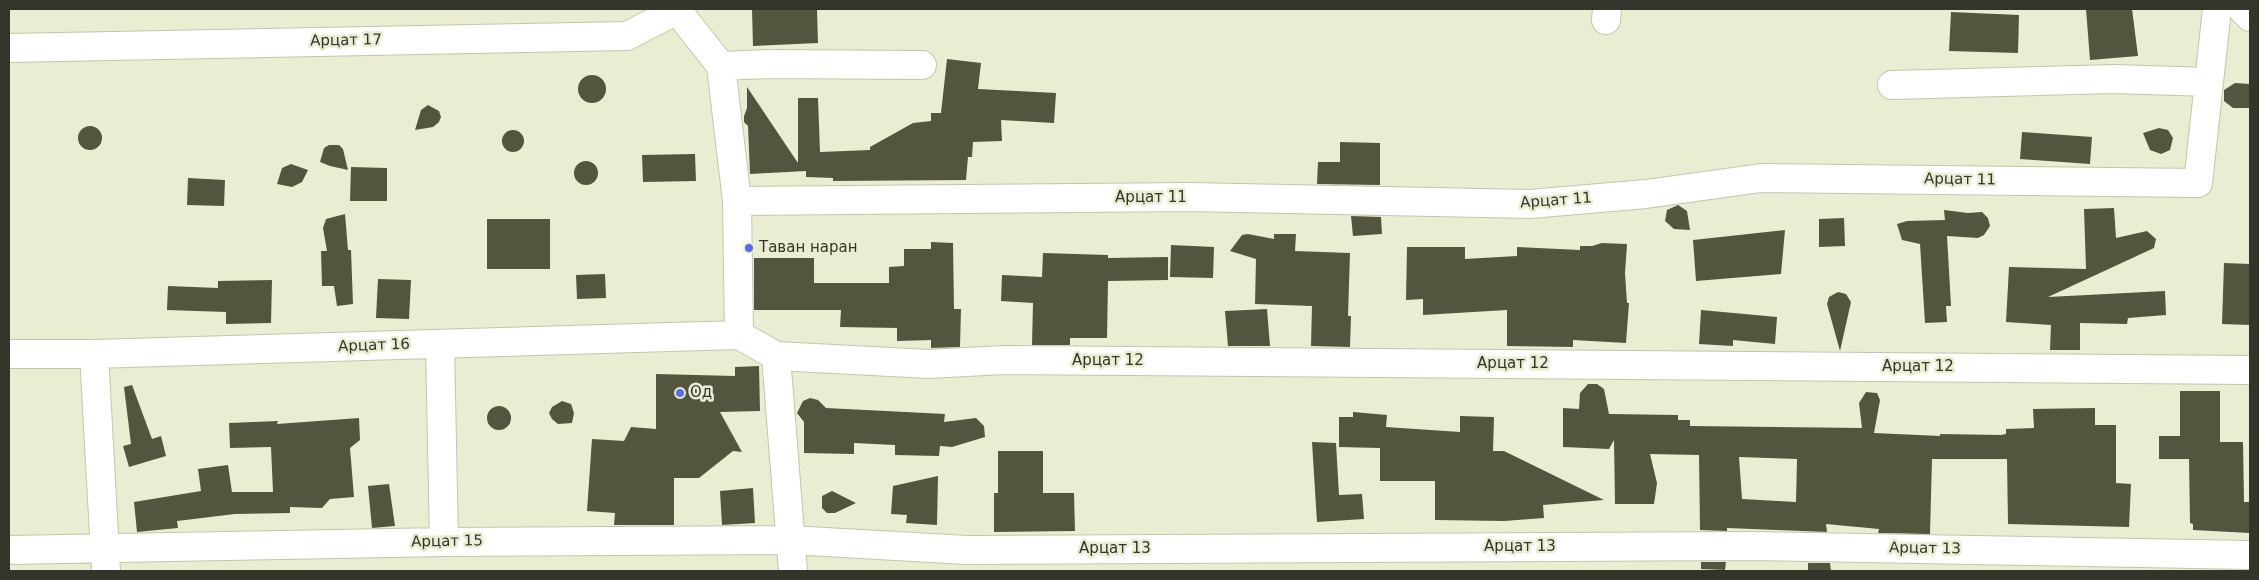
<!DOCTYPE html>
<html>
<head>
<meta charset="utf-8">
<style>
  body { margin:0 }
  #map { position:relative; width:2259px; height:580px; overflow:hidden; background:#ebedd3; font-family:"DejaVu Sans",sans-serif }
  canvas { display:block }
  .frame { position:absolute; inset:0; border:10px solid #33342a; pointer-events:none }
</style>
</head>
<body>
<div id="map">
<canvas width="2259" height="580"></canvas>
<div class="frame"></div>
</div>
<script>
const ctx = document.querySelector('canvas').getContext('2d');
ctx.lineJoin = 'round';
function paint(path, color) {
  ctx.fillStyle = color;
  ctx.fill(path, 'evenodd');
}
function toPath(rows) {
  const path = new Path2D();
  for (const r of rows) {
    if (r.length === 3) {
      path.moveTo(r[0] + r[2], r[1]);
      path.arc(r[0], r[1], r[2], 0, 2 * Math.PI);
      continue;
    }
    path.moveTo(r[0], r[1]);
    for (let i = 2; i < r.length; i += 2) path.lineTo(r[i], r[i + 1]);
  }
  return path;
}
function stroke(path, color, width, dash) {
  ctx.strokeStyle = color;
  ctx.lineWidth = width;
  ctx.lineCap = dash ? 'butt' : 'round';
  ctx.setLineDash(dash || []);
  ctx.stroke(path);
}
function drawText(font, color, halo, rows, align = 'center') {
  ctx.font = font + ' "DejaVu Sans",sans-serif';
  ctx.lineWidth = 5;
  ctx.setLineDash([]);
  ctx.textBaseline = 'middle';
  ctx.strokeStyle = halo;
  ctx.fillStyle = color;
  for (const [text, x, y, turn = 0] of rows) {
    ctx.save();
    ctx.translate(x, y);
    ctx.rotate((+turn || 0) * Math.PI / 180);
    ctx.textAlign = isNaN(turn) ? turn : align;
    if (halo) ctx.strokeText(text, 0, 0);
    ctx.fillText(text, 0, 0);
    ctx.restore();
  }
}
paint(toPath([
  [752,9,817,9,818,43,753,46],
  [2086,9,2132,9,2138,56,2090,60],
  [1951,12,2019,15,2018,53,1949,51],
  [947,59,981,63,978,89,1056,93,1054,123,1001,120,1002,141,973,142,972,157,968,157,966,180,833,181,833,178,806,177,806,171,750,174,748,126,744,122,744,116,747,108,747,87,798,163,798,98,818,98,820,152,870,150,870,147,913,123,931,121,931,113,941,113],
  [592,89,14],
  [2235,83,2250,84,2250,108,2233,108,2224,101,2224,90],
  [428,105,439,111,441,117,439,122,433,127,415,130,421,110],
  [90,138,12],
  [2159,128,2168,130,2173,138,2170,150,2161,154,2150,150,2143,133],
  [513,141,11],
  [2022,132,2092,137,2090,164,2020,159],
  [1340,142,1380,143,1380,185,1317,184,1318,162,1340,162],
  [329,145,339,145,343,149,348,170,330,166,320,162,324,148],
  [695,154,696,181,643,182,642,155],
  [586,173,12],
  [291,164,308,170,302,182,292,187,277,184,282,168],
  [351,167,387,168,387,201,350,201],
  [188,178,225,180,224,206,187,205],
  [1678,205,1687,211,1690,230,1674,229,1665,221,1667,210],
  [2114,208,2116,238,2147,231,2156,239,2154,248,2048,297,2165,291,2166,315,2128,318,2127,324,2080,323,2080,350,2050,350,2051,325,2006,322,2009,267,2086,269,2084,209],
  [1944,210,1968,213,1982,212,1988,218,1990,226,1984,235,1978,238,1947,236,1951,306,1946,306,1947,322,1925,323,1920,244,1902,240,1897,224,1907,221,1945,220],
  [345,214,348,250,351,250,353,304,337,306,334,286,322,286,321,251,327,251,323,228,326,219],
  [1351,216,1381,217,1382,234,1353,236],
  [1844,218,1845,246,1819,247,1819,219],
  [487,219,550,219,550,269,487,269],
  [1785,230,1781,274,1696,281,1693,240],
  [1248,234,1274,239,1274,234,1296,234,1295,251,1350,253,1348,316,1351,316,1350,347,1311,346,1312,306,1255,304,1256,259,1230,251,1242,235],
  [931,242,953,243,954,309,961,309,960,347,931,348,931,340,897,341,897,328,840,327,841,310,754,310,754,258,814,258,814,283,889,283,889,267,904,266,904,249,931,249],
  [1602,243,1627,244,1625,273,1627,303,1629,303,1626,343,1573,340,1573,347,1507,346,1507,310,1423,315,1423,299,1406,300,1407,247,1465,247,1465,259,1517,256,1517,247,1580,250,1580,246,1592,246],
  [1171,245,1214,247,1213,278,1170,277],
  [1043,253,1108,255,1108,258,1168,257,1168,280,1108,281,1107,338,1070,338,1070,345,1032,345,1033,303,1001,301,1002,275,1042,277],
  [2224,263,2250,264,2250,325,2222,324],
  [605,274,606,298,577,299,576,275],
  [378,279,411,280,409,319,376,318],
  [272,280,271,323,226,324,226,312,167,310,168,286,218,288,218,281],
  [1838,292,1846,294,1851,302,1840,351,1827,304,1829,297],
  [1267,309,1270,346,1228,346,1225,311],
  [1701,310,1777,317,1775,344,1733,340,1733,346,1699,344],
  [759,366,760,411,720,412,742,452,733,451,699,478,674,478,674,525,614,525,615,513,587,511,592,439,624,441,631,427,656,429,656,374,735,376,735,367],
  [1588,384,1597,384,1604,389,1609,414,1678,415,1678,420,1690,420,1690,426,1862,428,1859,403,1866,392,1877,393,1880,400,1874,433,1940,436,1940,434,2001,435,2006,434,2006,429,2034,428,2033,409,2095,408,2095,425,2116,425,2116,483,2131,484,2129,527,2008,524,2007,459,1932,459,1930,534,1878,533,1879,529,1826,524,1827,532,1727,528,1727,531,1700,530,1699,455,1650,454,1657,483,1654,504,1615,504,1614,440,1609,449,1563,447,1563,408,1579,409,1580,393],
  [1739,457,1797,459,1796,502,1742,499],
  [132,385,152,439,161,436,166,456,129,467,123,446,131,444,124,387],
  [2180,391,2220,391,2220,442,2243,442,2244,502,2250,502,2250,533,2193,530,2193,524,2190,523,2189,459,2159,459,2159,436,2180,436],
  [810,398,818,400,826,408,945,414,944,422,976,418,984,426,985,437,952,447,940,446,939,456,895,455,895,445,854,443,854,454,804,453,804,422,797,413,803,401],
  [562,401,571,404,574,413,572,423,558,424,552,419,549,413,552,407],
  [499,418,12],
  [1353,412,1387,415,1386,427,1460,432,1460,416,1494,417,1493,451,1504,451,1604,500,1543,505,1544,518,1504,521,1435,520,1435,481,1380,481,1380,448,1339,447,1339,417,1353,417],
  [359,418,360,440,350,448,354,497,330,499,322,508,290,507,290,513,235,514,177,521,178,528,137,532,134,502,201,491,198,469,228,465,232,492,273,492,271,447,230,448,229,423,278,421,277,424],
  [1312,442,1336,443,1339,495,1362,494,1364,519,1317,522],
  [998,451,1043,451,1043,493,1074,493,1075,531,994,532,994,493,998,493],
  [938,476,937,525,906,523,907,515,891,514,893,486],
  [389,484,395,526,372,528,368,486],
  [753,488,755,523,722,525,720,491],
  [832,491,856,503,835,513,827,513,822,508,822,496],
  [1701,562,1726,562,1725,570,1701,569],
  [1808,563,1830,563,1831,571,1808,571]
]), '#53553f');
const minor = toPath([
  [676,9,721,66,737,201,739,335,776,356,793,571],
  [2242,9,2250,17],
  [1606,20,1607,9],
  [9,48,627,36,677,10],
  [721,66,768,64,922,65],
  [1892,85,2114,79,2209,82],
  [737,201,1190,197,1530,204,1646,194,1761,178,2198,183,2217,9],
  [440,344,444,542],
  [9,354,94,354,739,335],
  [94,354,106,571],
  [776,356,929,364,1004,360,2250,370],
  [9,550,444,542,790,540,967,550,1753,546,2250,555]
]);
stroke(minor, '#c3c5ac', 30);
stroke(minor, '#fff', 28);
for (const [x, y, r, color] of [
  [749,248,5,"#596ce2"],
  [680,393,5,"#596ce2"]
]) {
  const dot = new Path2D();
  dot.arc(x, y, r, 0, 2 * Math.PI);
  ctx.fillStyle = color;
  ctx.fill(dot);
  stroke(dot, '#ebedd3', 2);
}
drawText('15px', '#33342a', '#ebedd3', [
  ["Арцат 17",346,41,-1],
  ["Арцат 11",1960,180,1],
  ["Арцат 11",1151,198],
  ["Арцат 11",1556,201,-4],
  ["Арцат 16",374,346,-2],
  ["Арцат 12",1108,361],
  ["Арцат 12",1513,364],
  ["Арцат 12",1918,367],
  ["Арцат 15",447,542,-1],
  ["Арцат 13",1520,547],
  ["Арцат 13",1115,549],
  ["Арцат 13",1925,549,1]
]);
drawText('15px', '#33342a', '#ebedd3', [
  ["Таван наран",759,248],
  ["Од",690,393]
], 'left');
</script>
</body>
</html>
